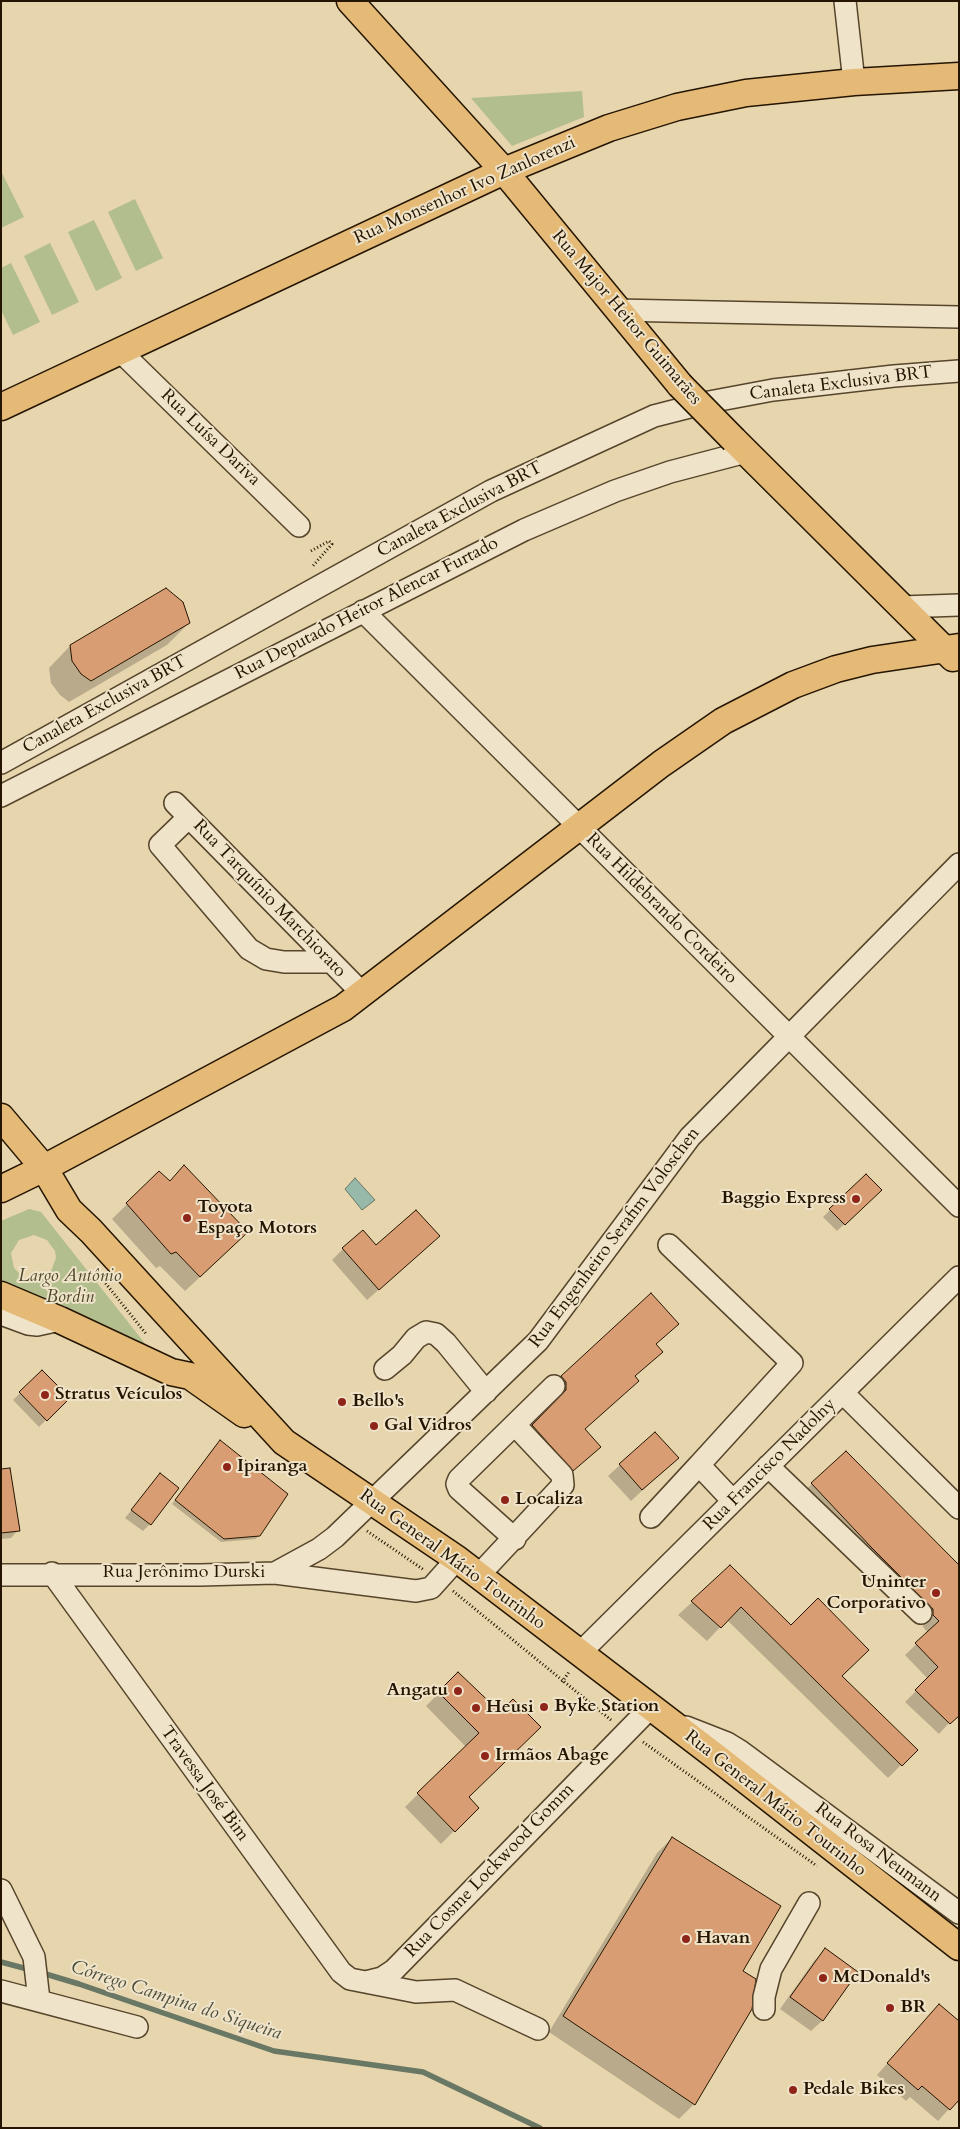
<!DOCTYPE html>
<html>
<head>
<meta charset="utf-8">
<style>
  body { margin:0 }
  #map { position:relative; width:960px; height:2129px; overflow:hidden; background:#e7d5ad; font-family:Cardo,serif }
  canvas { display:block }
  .frame { position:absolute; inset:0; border:2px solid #251500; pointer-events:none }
</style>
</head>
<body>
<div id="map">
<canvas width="960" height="2129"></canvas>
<div class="frame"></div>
</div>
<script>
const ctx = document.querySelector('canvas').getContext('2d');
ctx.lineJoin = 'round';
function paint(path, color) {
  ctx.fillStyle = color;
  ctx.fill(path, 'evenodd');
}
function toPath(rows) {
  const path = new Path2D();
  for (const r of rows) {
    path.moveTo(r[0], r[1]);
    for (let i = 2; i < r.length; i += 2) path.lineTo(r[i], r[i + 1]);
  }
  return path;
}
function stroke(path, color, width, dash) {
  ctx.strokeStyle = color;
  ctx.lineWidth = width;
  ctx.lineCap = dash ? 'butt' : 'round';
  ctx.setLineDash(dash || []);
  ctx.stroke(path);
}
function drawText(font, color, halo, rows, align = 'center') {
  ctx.font = font + ' Cardo,serif';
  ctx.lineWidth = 4;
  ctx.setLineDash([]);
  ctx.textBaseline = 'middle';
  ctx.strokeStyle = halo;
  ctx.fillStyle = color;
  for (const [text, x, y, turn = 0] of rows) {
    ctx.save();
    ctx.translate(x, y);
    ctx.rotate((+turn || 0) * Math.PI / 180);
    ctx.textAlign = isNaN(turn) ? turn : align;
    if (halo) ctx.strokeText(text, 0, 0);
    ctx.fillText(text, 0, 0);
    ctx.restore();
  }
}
paint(toPath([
  [582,91,584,117,512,146,471,98],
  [1,171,24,217,1,228],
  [135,199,163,258,136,271,108,212],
  [94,220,122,278,96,291,68,232],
  [50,243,79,302,52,315,24,256],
  [11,263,40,322,13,335,1,310,1,268],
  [29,1209,41,1212,147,1346,1,1284,1,1221],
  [34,1235,47,1240,55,1251,56,1258,51,1271,46,1276,33,1280,25,1279,14,1268,11,1253,19,1240]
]), '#b2be8d');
const water = toPath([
  [355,1178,375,1200,362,1210,345,1189,355,1178]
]);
paint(water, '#97b9a9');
stroke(water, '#697765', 1);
paint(toPath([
  [189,623,167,645,69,702,60,695,51,683,49,668,70,646],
  [159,1173,232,1247,185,1291,160,1266,156,1268,112,1219],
  [873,1197,837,1231,823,1217,830,1210],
  [376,1247,427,1247,367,1300,332,1260,343,1249],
  [651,1295,655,1344,634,1377,584,1430,590,1456,564,1479,524,1435,557,1400,558,1392,553,1386],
  [42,1372,68,1398,39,1427,13,1400],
  [655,1433,677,1458,631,1501,608,1476],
  [216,1445,259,1535,256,1539,221,1542,172,1504],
  [160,1475,150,1524,143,1531,125,1518],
  [812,1484,959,1566,949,1723,939,1734,905,1702,928,1679,905,1655,928,1633,923,1627,922,1620,801,1494],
  [1,1498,18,1530,11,1538,1,1539],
  [730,1567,916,1750,888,1778,727,1620,707,1641,678,1615],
  [458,1674,500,1714,467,1798,477,1808,441,1844,405,1807,466,1747,426,1706],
  [672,1838,741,1971,694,2104,679,2119,549,2032,657,1853],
  [825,1950,823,2020,811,2031,780,2009,814,1961],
  [939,2005,959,2098,938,2121,910,2097,906,2101,877,2075]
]), '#0003');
stroke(toPath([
  [1,1962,31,1970],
  [39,1972,79,1984,274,2051,423,2072,540,2128]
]), '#697765', 5.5);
const building = toPath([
  [166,588,183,602,190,623,91,681,81,674,72,661,70,645,166,588],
  [184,1165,248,1232,200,1277,176,1252,171,1254,126,1203,159,1171,170,1181,184,1165],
  [866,1174,882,1190,845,1225,829,1209,866,1174],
  [416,1210,440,1236,379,1290,342,1248,363,1230,376,1245,416,1210],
  [651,1293,679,1324,656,1344,663,1352,635,1376,639,1381,585,1429,601,1447,573,1471,532,1425,566,1390,566,1382,561,1376,651,1293],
  [42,1370,70,1398,47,1421,19,1392,42,1370],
  [655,1432,679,1458,642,1490,619,1464,655,1432],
  [220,1440,288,1494,260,1536,224,1539,175,1500,220,1440],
  [846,1451,959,1565,959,1716,950,1724,915,1690,938,1667,915,1643,939,1621,933,1615,933,1609,871,1547,811,1483,846,1451],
  [10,1468,20,1531,1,1533,1,1469,10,1468],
  [160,1473,179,1488,151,1525,131,1510,160,1473],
  [730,1565,791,1625,818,1598,869,1650,842,1676,918,1750,902,1766,741,1607,721,1628,691,1601,730,1565],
  [458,1672,500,1712,513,1699,541,1727,469,1797,479,1808,455,1832,417,1793,479,1733,438,1692,458,1672],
  [672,1837,781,1906,743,1971,756,1979,752,2009,695,2105,563,2016,672,1837],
  [825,1948,858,1972,823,2021,790,1997,825,1948],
  [939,2004,959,2021,959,2100,950,2110,922,2086,918,2090,887,2063,939,2004]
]);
paint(building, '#d99d74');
stroke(building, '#251500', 1);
const minor = toPath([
  [845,1,854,82],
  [616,310,959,317],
  [120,351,299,526],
  [902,607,959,605],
  [363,611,959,1206],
  [1,763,491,491,654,416,709,402,773,390,894,376,959,371],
  [1,796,524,530,615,491,670,472,746,452],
  [175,803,363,994],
  [189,817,160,845,249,949,266,959,284,962,331,962],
  [669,1245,792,1363,699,1465],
  [1,1314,28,1324,37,1325,60,1320],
  [385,1369,402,1355,416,1338,426,1332,436,1334,446,1343,486,1392],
  [843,1393,959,1508],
  [768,1466,921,1613],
  [651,1517,699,1465,733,1501],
  [515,1539,459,1489,457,1484,459,1479,554,1386],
  [52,1573,341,1972,350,1979,416,1992,455,1990,538,2029],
  [275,1573,416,1591,431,1588,457,1559],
  [1,1575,200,1575,275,1573,319,1549,335,1537,538,1341,690,1137,959,864],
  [479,1575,563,1485,562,1475,515,1425],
  [580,1653,959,1277],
  [686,1727,727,1743,740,1751,959,1913],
  [1,1890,34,1957,39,2000],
  [366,1982,382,1978,394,1970,651,1707],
  [1,1991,137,2027],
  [764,2009,764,1997,771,1969,809,1903]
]);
const major = toPath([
  [350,1,504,171,680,385],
  [1,407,504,171,609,128,677,107,746,93,854,82,959,76],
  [734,440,953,658],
  [1,1117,44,1168,69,1210,91,1231,284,1442,457,1559,715,1756,959,1947],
  [1,1189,44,1168,343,1008,661,764,723,721,793,685,836,669,872,660,959,647],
  [1,1295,60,1320,171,1372,190,1376,244,1414]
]);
stroke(minor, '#56452b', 24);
stroke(major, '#251500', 29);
stroke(toPath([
  [311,551,329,541,332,544,312,567],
  [99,1275,147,1335],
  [367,1531,424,1570],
  [453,1591,611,1720],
  [562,1682,569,1672],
  [643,1742,817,1866]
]), '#251500', 3, [1, 2.5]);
stroke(minor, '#efe4ca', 21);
stroke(major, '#e4ba76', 26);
const majorBridge = toPath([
  [680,385,734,440]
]);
stroke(majorBridge, '#251500', 29, []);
stroke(majorBridge, '#e4ba76', 26);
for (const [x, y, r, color] of [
  [856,1199,5,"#8f2418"],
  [187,1218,5,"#8f2418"],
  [45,1395,5,"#8f2418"],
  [342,1402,5,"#8f2418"],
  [374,1426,5,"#8f2418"],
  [227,1467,5,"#8f2418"],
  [505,1500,5,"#8f2418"],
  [936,1593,5,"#8f2418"],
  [458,1691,5,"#8f2418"],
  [544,1707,5,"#8f2418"],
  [476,1708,5,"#8f2418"],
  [485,1756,5,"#8f2418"],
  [686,1939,5,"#8f2418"],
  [823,1978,5,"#8f2418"],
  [890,2008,5,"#8f2418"],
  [793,2090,5,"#8f2418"]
]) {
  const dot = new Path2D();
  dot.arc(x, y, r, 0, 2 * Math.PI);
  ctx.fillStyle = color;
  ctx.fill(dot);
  stroke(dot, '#efe4ca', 2);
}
drawText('18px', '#251500', '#efe4ca', [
  ["Rua Monsenhor Ivo Zanlorenzi",465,191,-24],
  ["Rua Major Heitor Guimarães",626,318,50],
  ["Canaleta Exclusiva BRT",841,384,-7],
  ["Rua Luísa Dariva",210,438,44],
  ["Canaleta Exclusiva BRT",460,510,-28],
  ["Rua Deputado Heitor Alencar Furtado",367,609,-27],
  ["Canaleta Exclusiva BRT",105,705,-29],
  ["Rua Tarquínio Marchiorato",269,899,46],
  ["Rua Hildebrando Cordeiro",661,909,45],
  ["Rua Engenheiro Serafim Voloschen",615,1238,-53],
  ["Rua Francisco Nadolny",770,1465,-45],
  ["Rua General Mário Tourinho",452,1560,36],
  ["Rua Jerônimo Durski",184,1573],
  ["Travessa José Bim",204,1784,54],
  ["Rua General Mário Tourinho",775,1804,38],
  ["Rua Rosa Neumann",878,1853,37],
  ["Rua Cosme Lockwood Gomm",490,1871,-46]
]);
drawText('bold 18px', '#251500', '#efe4ca', [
  ["Baggio Express",846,1199,"right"],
  ["Toyota",197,1208],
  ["Espaço Motors",197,1229],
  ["Stratus Veículos",55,1395],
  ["Bello's",352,1402],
  ["Gal Vidros",384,1426],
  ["Ipiranga",237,1467],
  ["Localiza",515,1500],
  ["Uninter",926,1583,"right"],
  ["Corporativo",926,1604,"right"],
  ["Angatu",448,1691,"right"],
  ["Byke Station",554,1707],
  ["Heusi",486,1708],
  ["Irmãos Abage",495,1756],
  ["Havan",696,1939],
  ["McDonald's",833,1978],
  ["BR",900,2008],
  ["Pedale Bikes",803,2090]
], 'left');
drawText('italic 18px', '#4f482a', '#efe4ca', [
  ["Largo Antônio",70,1277],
  ["Bordin",70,1298]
]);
drawText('italic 19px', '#4d4e3b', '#efe4ca', [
  ["Córrego Campina do Siqueira",176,2001,18]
]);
</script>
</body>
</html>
